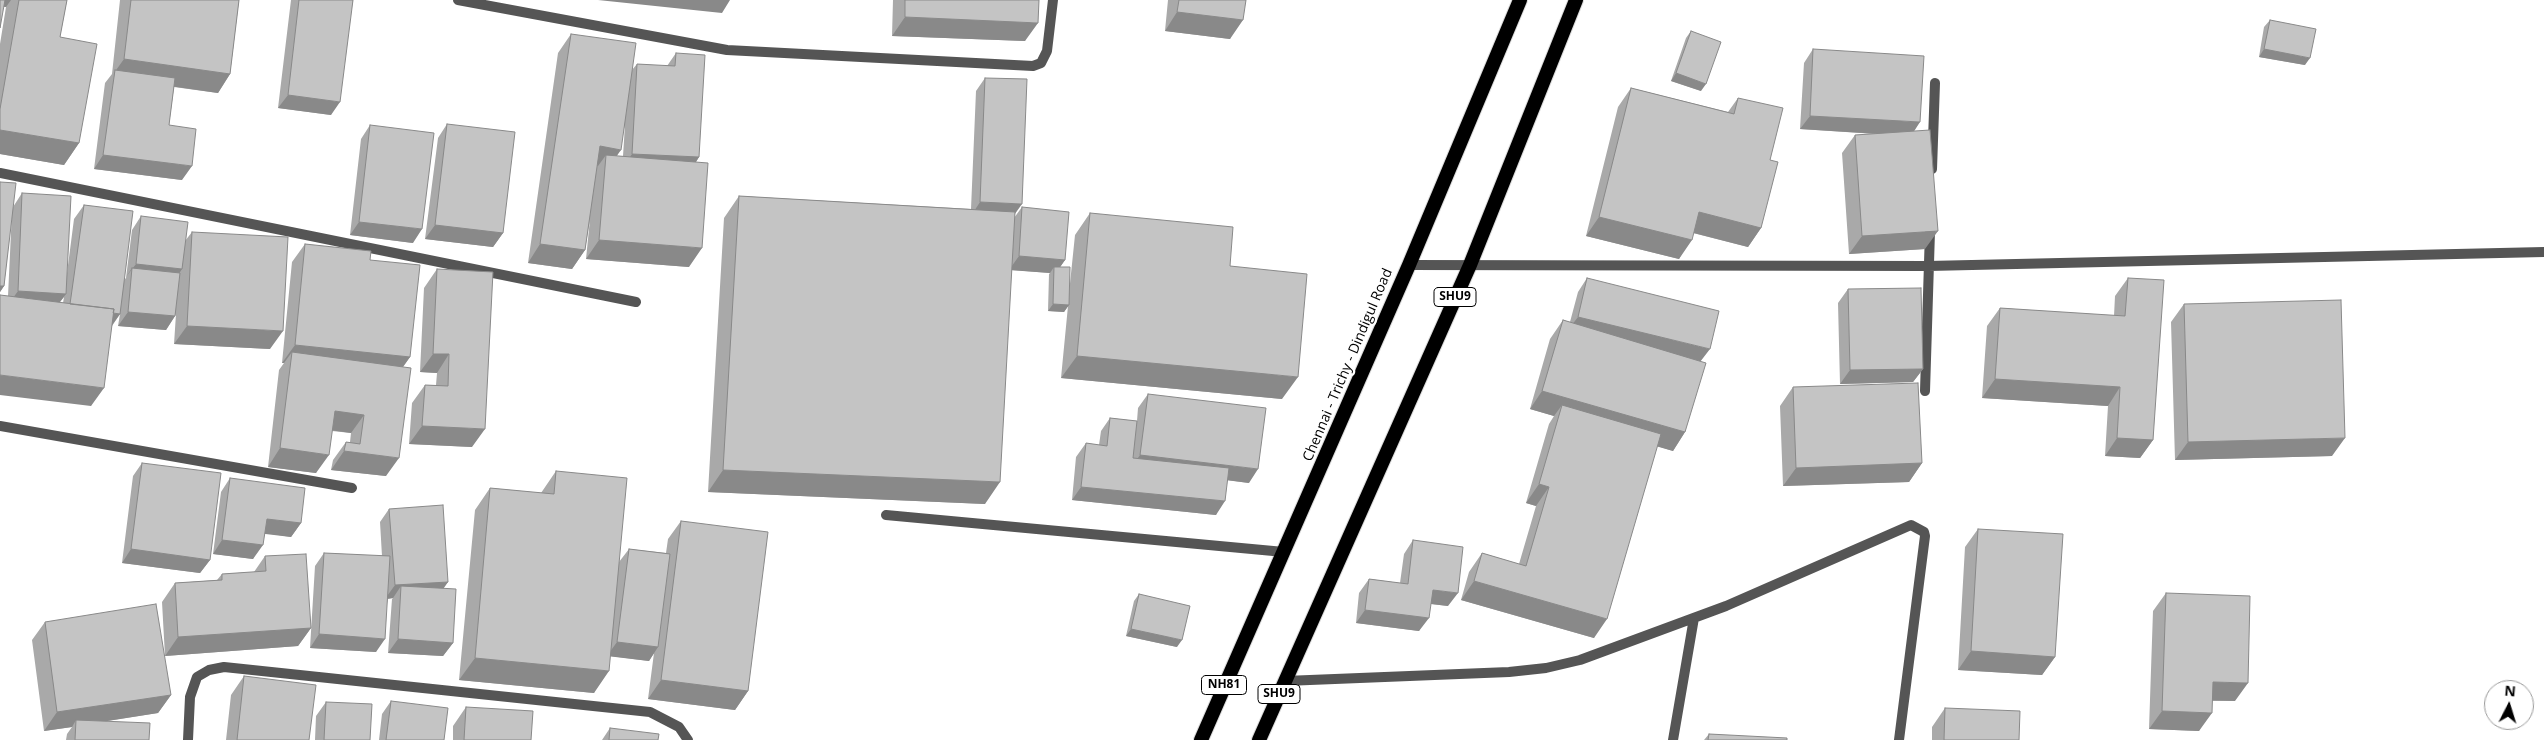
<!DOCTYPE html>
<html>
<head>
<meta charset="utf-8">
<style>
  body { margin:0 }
  #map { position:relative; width:2544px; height:740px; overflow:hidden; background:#fff; font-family:"Open Sans",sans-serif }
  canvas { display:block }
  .north { position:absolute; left:2484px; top:680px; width:50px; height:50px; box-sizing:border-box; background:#fff; border:1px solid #999; border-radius:50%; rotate:5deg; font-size:14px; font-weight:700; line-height:20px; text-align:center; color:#000 }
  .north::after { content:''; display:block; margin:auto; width:18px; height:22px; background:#000; clip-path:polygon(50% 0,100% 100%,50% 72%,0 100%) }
</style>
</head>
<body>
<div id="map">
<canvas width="2544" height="740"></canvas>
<div class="north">N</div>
</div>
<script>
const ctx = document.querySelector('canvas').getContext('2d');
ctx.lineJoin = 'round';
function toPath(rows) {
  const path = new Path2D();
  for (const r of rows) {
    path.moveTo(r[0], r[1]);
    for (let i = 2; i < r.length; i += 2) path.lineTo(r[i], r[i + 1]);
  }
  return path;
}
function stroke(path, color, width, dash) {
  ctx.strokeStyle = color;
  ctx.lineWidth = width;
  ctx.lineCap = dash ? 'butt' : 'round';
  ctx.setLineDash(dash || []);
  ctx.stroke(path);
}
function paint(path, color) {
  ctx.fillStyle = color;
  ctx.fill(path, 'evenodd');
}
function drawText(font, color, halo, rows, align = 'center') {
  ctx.font = font + ' "Open Sans",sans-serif';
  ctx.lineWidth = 4.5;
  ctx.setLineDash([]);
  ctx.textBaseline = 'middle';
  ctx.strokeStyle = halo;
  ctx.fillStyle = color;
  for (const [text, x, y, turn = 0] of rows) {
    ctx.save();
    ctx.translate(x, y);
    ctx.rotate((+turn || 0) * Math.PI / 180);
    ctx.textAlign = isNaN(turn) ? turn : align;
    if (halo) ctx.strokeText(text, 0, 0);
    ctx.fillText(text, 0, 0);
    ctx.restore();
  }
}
const trunk = toPath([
  [1201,740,1409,265,1520,0],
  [1259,740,1470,265,1576,0]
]);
stroke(trunk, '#dbdbdb', 16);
stroke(toPath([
  [458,0,727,50,1033,66,1041,63,1047,51,1053,0],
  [1932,169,1935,83],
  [0,173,636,302],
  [1409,265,1928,266,2544,252],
  [1925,391,1930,231],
  [0,426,352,488],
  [886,515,1284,552],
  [1285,681,1509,672,1546,668,1580,660,1726,606,1911,525,1924,532,1925,536,1899,740],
  [188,740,190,697,197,677,209,670,224,667,650,712,679,727,688,740],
  [1673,740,1694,618]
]), '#555', 10);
stroke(trunk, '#000', 14);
paint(toPath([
  [0,0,67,0,60,37,79,143,64,165,0,154,0,44,6,7,4,7],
  [120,0,239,0,230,74,218,93,174,87,169,125,182,180,94,169,105,83,112,74],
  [291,0,353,0,331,115,278,108],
  [893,0,1039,0,1025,41,892,36],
  [1168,0,1246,0,1230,39,1165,31],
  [2270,20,2305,65,2259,57,2264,27],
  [1691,31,1701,91,1671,81,1686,38],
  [571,34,632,70,637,64,667,66,676,53,699,157,696,162,689,267,586,259,590,219,585,250,572,269,528,263,558,53],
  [625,125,623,156,617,156],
  [1813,49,1914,131,1925,249,1849,254,1842,153,1855,135,1876,134,1800,129,1804,63],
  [985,78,1015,214,1014,218,1022,207,1065,260,1060,267,1069,293,1075,235,1090,213,1230,266,1282,399,1061,378,1068,306,1064,312,1048,311,1049,274,1050,273,1012,270,985,504,708,492,724,218,739,196,971,209,976,91],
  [1631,88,1728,112,1738,98,1761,228,1748,247,1693,233,1679,259,1586,236,1618,107],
  [447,124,503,233,493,247,425,239,438,138],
  [370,125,413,243,350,235,361,139],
  [0,182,13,207,22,193,67,273,74,219,84,205,124,280,126,278,132,230,141,216,185,241,192,232,270,349,174,344,176,314,175,316,166,330,118,326,120,314,112,326,91,406,8,296,12,211,4,286,0,292],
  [64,297,63,303,60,302],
  [305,244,370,260,410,357,403,367,386,476,331,470,333,460,346,442,350,442,351,433,332,431,316,473,268,467,279,370,284,363,282,363,292,262],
  [437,269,472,447,409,444,412,403,425,385,436,385,437,373,420,372,424,288],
  [1587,278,1701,361,1685,432,1673,451,1657,446,1594,638,1461,600,1469,572,1482,553,1519,564,1536,506,1526,503,1549,424,1554,416,1530,409,1550,339,1563,320,1570,322,1578,292],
  [2128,278,2153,440,2140,458,2105,456,2108,406,1982,398,1987,326,2000,308,2114,316,2115,296],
  [1848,289,1923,369,1913,382,1840,384,1838,303],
  [2184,304,2332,456,2175,460,2171,322],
  [1793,387,1922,463,1909,482,1783,486,1780,406],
  [1148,394,1249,483,1227,480,1216,515,1072,500,1076,457,1086,443,1099,445,1101,431,1110,418,1137,421,1138,408],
  [142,463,210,560,200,573,122,563,133,476],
  [556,471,619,562,629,549,666,553,668,539,681,521,748,691,735,710,648,699,654,653,649,661,610,656,594,693,459,680,475,510,490,488,541,493],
  [230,478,301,523,291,537,265,533,253,559,213,554,221,492],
  [389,509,448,582,443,588,453,643,443,656,388,653,392,599,393,598,388,599,376,652,310,648,315,566,324,553,382,556,380,522],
  [1978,529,2055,657,2042,675,1958,670,1965,547],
  [1413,540,1448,606,1431,604,1419,631,1356,623,1359,593,1369,579,1400,583,1404,554],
  [265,556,311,628,298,646,165,656,162,602,175,583,217,580,222,574,254,572],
  [2166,593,2235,701,2212,701,2199,731,2149,729,2153,611],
  [1139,594,1177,647,1126,636,1134,601],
  [45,622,171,695,158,713,106,721,149,740,66,740,67,734,72,727,44,731,32,640],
  [244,676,309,740,226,740,231,695],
  [391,701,444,740,379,740,382,714],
  [326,702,370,740,315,740,316,716],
  [466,707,531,740,453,740,453,726],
  [1945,708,2019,740,1932,740,1932,727],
  [610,728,658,740,602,740],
  [1709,734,1787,740,1704,740]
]), '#a9a9a9');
paint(toPath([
  [0,0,11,0,6,7,0,6],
  [598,0,730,0,722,13],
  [1177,12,1243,20,1230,39,1165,31],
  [905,17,1038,23,1025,41,892,36],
  [2264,49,2310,58,2305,65,2259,57],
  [124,59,230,74,218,93,114,78,114,73],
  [1676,73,1706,84,1701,91,1671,81],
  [288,95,340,102,331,115,278,108],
  [1810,116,1920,122,1911,136,1800,129],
  [0,130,79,143,64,165,0,154],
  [600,146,621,150,608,168,606,155,598,166,587,165],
  [632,154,699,157,690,171,623,167],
  [103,155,192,166,182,180,94,169],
  [980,202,1022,204,1012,218,971,216],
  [1699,212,1761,228,1748,247,1686,231],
  [1599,217,1692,240,1679,259,1586,236],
  [359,222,422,229,413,243,350,235],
  [435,225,503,233,493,247,425,239],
  [1938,231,1925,249,1849,254,1862,236],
  [599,240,702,248,689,267,586,259],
  [540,244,585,250,572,269,528,263],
  [1019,256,1065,260,1056,273,1054,267,1050,273,1009,270],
  [136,264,182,269,173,283,132,268,126,277],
  [0,286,4,286,0,292],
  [18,291,66,294,56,307,8,305],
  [1053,304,1069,305,1064,312,1048,311],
  [70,308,120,314,110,328],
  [128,312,175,316,166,330,118,326],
  [1578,317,1710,349,1700,362,1568,330],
  [187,326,283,331,270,349,174,344],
  [295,345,410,357,397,375,292,352,284,363,282,363],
  [433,354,449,354,437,373,420,372],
  [1077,356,1298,377,1282,399,1061,378],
  [1923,369,1913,382,1840,384,1850,370],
  [0,375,104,388,91,406,0,395],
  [1995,379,2120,387,2108,406,1982,398],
  [1542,391,1685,432,1673,451,1558,418,1562,405,1554,416,1530,409],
  [335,411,364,415,351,433,322,429],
  [422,426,485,429,472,447,409,444],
  [2117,438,2153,440,2140,458,2105,456],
  [2345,438,2332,456,2175,460,2188,442],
  [280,448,329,455,316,473,268,467],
  [344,451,399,458,386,476,331,470],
  [1140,455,1258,469,1249,483,1131,468],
  [1922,463,1909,482,1783,486,1796,468],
  [723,470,1000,482,985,504,708,492],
  [1539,484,1549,487,1536,506,1526,503],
  [1081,487,1225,501,1216,515,1072,500],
  [267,519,301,523,291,537,257,533],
  [222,540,263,545,253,559,213,554],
  [131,549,210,560,200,573,122,563],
  [1474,581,1607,619,1594,638,1461,600],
  [448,582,439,595,401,586,393,598,385,599,395,585],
  [1433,590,1458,593,1448,606,1423,603],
  [1365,610,1429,618,1419,631,1356,623],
  [311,628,298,646,165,656,178,637],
  [1131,629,1182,640,1177,647,1126,636],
  [319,634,385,639,376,652,310,648],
  [398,639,453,643,443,656,388,653],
  [617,642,658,647,649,661,607,656],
  [1971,651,2055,657,2042,675,1958,670],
  [475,658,609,671,594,693,459,680],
  [661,680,748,691,735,710,648,699],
  [2213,682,2248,683,2235,701,2200,700],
  [171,695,158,713,76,726,76,720,72,727,44,731,57,712],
  [2162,711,2212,713,2199,731,2149,729]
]), '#898989');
const building = toPath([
  [0,0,5,0,0,28,0,0],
  [19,0,67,0,60,37,97,44,79,143,0,130,0,109,19,0],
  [131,0,239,0,230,74,124,59,131,0],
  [299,0,353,0,340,102,288,95,299,0],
  [905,0,1039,0,1038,23,905,17,905,0],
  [1179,0,1246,0,1243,20,1177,12,1179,0],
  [2270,20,2316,29,2310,58,2264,49,2270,20],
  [1691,31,1721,42,1706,84,1676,73,1691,31],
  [571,34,636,43,621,150,600,146,585,250,540,244,571,34],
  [1813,49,1924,56,1920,122,1810,116,1813,49],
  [676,53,705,55,699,157,632,154,637,64,675,66,676,53],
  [115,70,175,78,169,125,196,129,192,166,103,155,115,70],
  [985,78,1027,79,1022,204,980,202,985,78],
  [1631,88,1734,114,1738,98,1783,108,1770,160,1778,162,1761,228,1699,212,1692,240,1599,217,1631,88],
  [447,124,515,132,503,233,435,225,447,124],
  [370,125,434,133,422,229,359,222,370,125],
  [1930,130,1938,231,1862,236,1855,135,1930,130],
  [606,155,708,163,702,248,599,240,606,155],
  [0,182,16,183,4,286,0,286,0,182],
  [22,193,71,196,66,294,18,291,22,193],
  [739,196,1015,212,1000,482,723,470,739,196],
  [84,205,133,211,120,314,113,313,114,309,70,304,84,205],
  [1022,207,1069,212,1065,260,1019,256,1022,207],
  [1090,213,1233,227,1230,266,1307,274,1298,377,1077,356,1090,213],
  [141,216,188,222,182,269,136,264,141,216],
  [192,232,288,237,283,331,187,326,192,232],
  [305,244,371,251,370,260,420,265,410,357,295,345,305,244],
  [1054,267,1070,267,1069,305,1053,304,1054,267],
  [132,268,180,273,175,316,128,312,132,268],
  [437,269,493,272,485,429,422,426,425,385,448,386,449,354,433,354,437,269],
  [1587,278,1719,311,1710,349,1578,317,1587,278],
  [2128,278,2164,280,2153,440,2117,438,2120,387,1995,379,2000,308,2125,316,2128,278],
  [1921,288,1923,369,1850,370,1848,289,1921,288],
  [0,295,114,309,104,388,0,375,0,295],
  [2341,300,2345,438,2188,442,2184,304,2341,300],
  [1563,320,1706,363,1685,432,1542,391,1563,320],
  [292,352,411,368,399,458,344,451,346,442,360,444,364,415,335,411,329,455,280,448,292,352],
  [1918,383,1922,463,1796,468,1793,387,1918,383],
  [1148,394,1266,408,1258,469,1140,455,1148,394],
  [1562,405,1661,434,1607,619,1474,581,1482,553,1526,566,1549,487,1539,484,1562,405],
  [1110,418,1137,421,1133,458,1229,468,1225,501,1081,487,1086,443,1107,446,1110,418],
  [142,463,221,473,210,560,131,549,142,463],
  [556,471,627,478,609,671,475,658,490,488,554,494,556,471],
  [230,478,305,488,301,523,267,519,263,545,222,540,230,478],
  [443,505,448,582,395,585,389,509,443,505],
  [681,521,768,532,748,691,661,680,681,521],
  [1978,529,2063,534,2055,657,1971,651,1978,529],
  [1413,540,1463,547,1458,593,1433,590,1429,618,1365,610,1369,579,1408,584,1413,540],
  [629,549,670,554,658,647,617,642,629,549],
  [324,553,390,556,385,639,319,634,324,553],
  [306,554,311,628,178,637,175,583,222,580,222,574,266,571,265,556,306,554],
  [401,586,456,589,453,643,398,639,401,586],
  [2166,593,2250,596,2248,683,2213,682,2212,713,2162,711,2166,593],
  [1139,594,1190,606,1182,640,1131,629,1139,594],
  [156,604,171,695,57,712,45,622,156,604],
  [244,676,316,685,309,740,237,740,244,676],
  [391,701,448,708,444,740,386,740,391,701],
  [326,702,372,704,370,740,324,740,326,702],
  [466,707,533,711,531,740,464,740,466,707],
  [1945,708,2020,711,2019,740,1944,740,1945,708],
  [76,720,150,723,149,740,75,740,76,720],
  [610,728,659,734,658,740,609,740,610,728],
  [1709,734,1787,738,1787,740,1708,740,1709,734]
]);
paint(building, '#c4c4c4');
stroke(building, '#898989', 1);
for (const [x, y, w] of [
  [1455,297,42],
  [1224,685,45],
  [1279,694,42]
]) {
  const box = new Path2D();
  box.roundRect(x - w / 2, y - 9.5, w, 19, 4);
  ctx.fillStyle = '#fff';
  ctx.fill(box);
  stroke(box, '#000', 1);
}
drawText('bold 12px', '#000', null, [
  ["SHU9",1455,297],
  ["NH81",1224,685],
  ["SHU9",1279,694]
]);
drawText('14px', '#000', '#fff', [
  ["Chennai - Trichy - Dindigul Road",1348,365,-67]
]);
</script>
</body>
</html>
